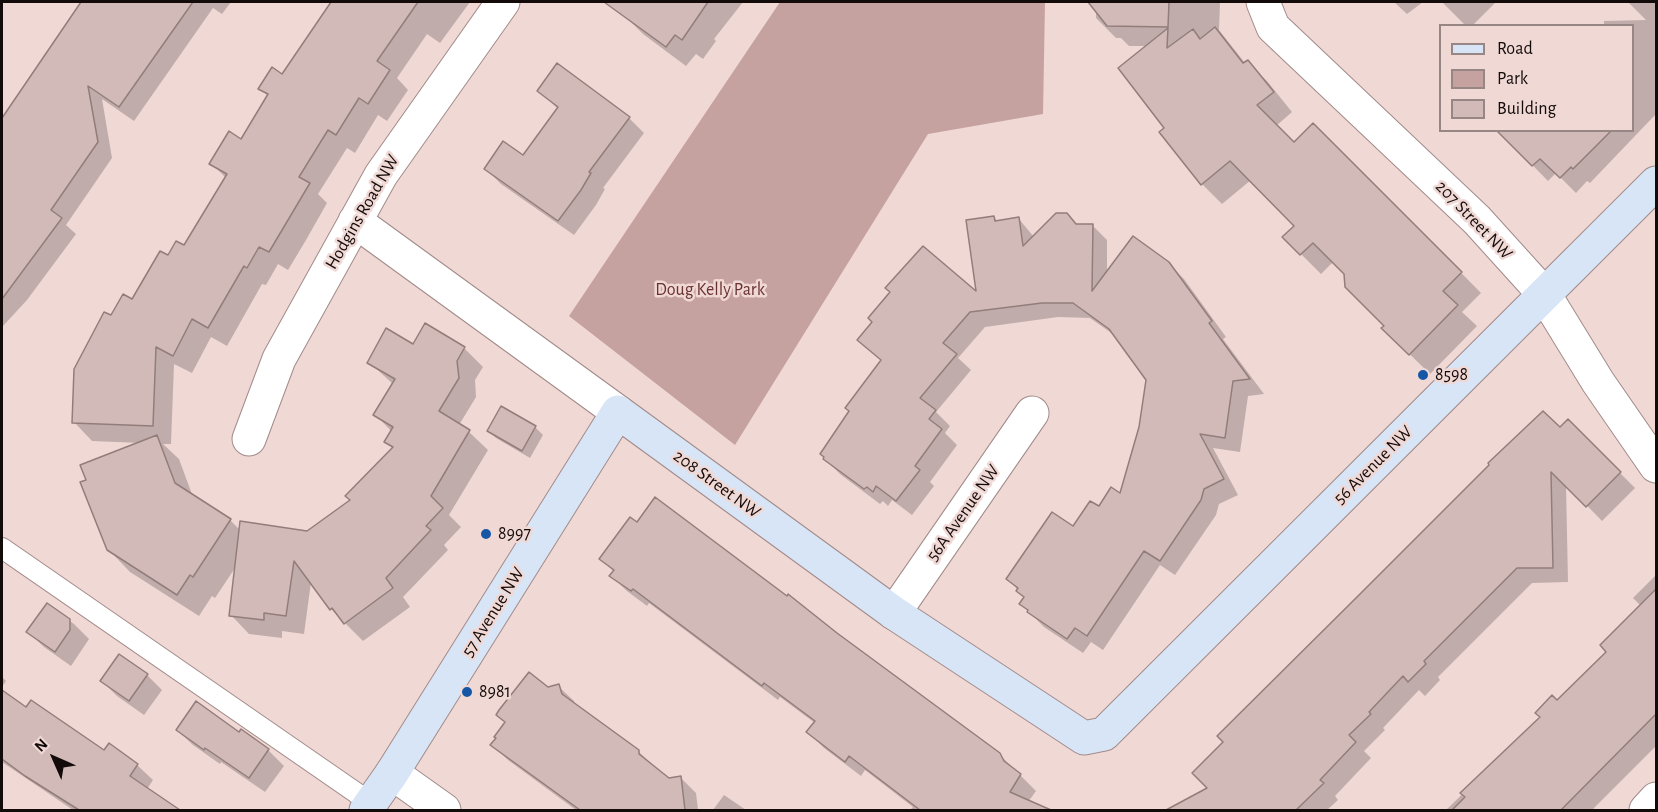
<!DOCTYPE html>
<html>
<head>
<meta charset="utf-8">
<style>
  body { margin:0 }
  #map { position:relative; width:1658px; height:812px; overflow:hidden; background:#f0d8d5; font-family:"Alegreya Sans",sans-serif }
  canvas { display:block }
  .frame { position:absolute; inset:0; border:3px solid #120b0a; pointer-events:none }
  .legend { position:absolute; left:1439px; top:24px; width:195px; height:108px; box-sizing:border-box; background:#f0d8d5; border:2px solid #978684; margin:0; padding:8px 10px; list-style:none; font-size:18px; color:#120b0a }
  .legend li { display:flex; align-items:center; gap:12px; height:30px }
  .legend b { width:30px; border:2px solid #978684 }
  .north { position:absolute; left:24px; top:728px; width:60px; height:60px; -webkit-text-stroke:4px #f0d8d5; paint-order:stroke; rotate:315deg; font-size:16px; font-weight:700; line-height:24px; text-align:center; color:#120b0a }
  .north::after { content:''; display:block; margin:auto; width:21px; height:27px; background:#120b0a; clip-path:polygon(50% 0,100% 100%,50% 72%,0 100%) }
</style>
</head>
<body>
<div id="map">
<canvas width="1658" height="812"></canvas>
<div class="frame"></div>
<ul class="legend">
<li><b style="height:8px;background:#d8e5f7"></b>Road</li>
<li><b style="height:16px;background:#c5a29f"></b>Park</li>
<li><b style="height:16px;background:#d1bab7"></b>Building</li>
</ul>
<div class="north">N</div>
</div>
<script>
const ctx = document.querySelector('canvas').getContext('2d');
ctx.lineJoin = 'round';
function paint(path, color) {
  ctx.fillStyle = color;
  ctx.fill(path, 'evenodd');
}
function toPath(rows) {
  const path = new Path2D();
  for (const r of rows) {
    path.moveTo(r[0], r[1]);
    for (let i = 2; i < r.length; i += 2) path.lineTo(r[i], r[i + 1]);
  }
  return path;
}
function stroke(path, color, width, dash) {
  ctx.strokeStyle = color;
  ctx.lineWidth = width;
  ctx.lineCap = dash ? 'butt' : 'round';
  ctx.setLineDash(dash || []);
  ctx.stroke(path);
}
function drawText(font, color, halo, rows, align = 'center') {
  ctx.font = font + ' "Alegreya Sans",sans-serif';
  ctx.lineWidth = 5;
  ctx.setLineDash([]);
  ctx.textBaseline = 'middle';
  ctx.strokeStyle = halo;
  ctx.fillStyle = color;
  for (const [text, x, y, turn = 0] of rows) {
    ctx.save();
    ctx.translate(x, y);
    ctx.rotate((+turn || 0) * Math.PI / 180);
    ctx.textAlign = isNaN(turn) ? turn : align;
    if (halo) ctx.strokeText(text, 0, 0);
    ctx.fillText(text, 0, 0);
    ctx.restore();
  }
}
paint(toPath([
  [780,2,1045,2,1043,114,928,134,735,445,569,316]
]), '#c5a29f');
paint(toPath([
  [81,2,231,2,222,14,213,8,134,121,102,99,112,158,66,225,76,234,27,300,3,326,2,120],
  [333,2,470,2,440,43,427,34,397,78,408,90,387,121,378,115,355,153,347,148,318,194,327,203,306,240,288,270,278,264,266,285,262,284,227,346,211,337,192,373,174,364,171,444,163,444,179,459,193,497,230,520,241,531,307,532,352,500,393,449,386,441,392,432,375,414,393,384,369,362,413,346,425,326,464,348,483,367,475,380,476,397,459,425,469,432,488,450,449,515,461,527,444,545,448,550,403,597,410,607,363,641,331,609,311,582,304,634,282,631,282,638,249,634,231,615,237,565,215,598,212,596,199,616,130,572,108,549,142,443,92,441,74,422,112,317,133,301,169,257,184,247,226,178,211,163,242,141,268,96,260,89,282,76],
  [632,2,745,2,743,2,714,39,716,41,703,59,696,54,686,66,643,34,623,14],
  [1096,2,1220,2,1219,30,1245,63,1247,62,1267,81,1292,112,1276,126,1294,144,1352,162,1481,293,1462,312,1477,326,1430,374,1383,328,1386,326,1346,274,1334,261,1321,274,1284,237,1296,226,1251,180,1222,204,1202,184,1166,128,1148,46,1129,46,1121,38,1116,38,1096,18],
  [1394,2,1423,2,1407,14],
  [1442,2,1496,2,1472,26,1466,26],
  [1628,2,1656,2,1656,114,1590,183,1587,181,1576,193,1556,173,1548,181,1498,130,1632,130,1632,26,1604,26,1604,21,1646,20],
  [539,90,629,118,644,133,603,188,605,189,596,205,574,235,501,184,486,169,523,157,558,109],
  [994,217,998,222,1019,219,1034,237,1076,225,1092,225,1107,240,1107,274,1168,263,1184,279,1226,337,1223,339,1264,394,1248,396,1240,452,1213,448,1238,495,1219,504,1216,515,1175,575,1160,565,1103,650,1091,642,1083,653,1044,627,1021,604,1025,598,1008,579,1099,508,1121,495,1140,427,1147,379,1117,337,1090,318,1058,317,985,327,958,358,971,370,936,412,950,426,945,433,957,445,930,482,934,486,912,515,892,500,888,506,883,501,880,504,840,474,825,459,882,361,859,340,978,294],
  [1568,421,1635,488,1602,521,1566,484,1568,582,1532,583,1438,677,1440,680,1425,696,1419,690,1383,728,1385,730,1364,751,1371,758,1335,796,1338,800,1327,810,1169,810,1210,789],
  [535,427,543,435,530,458,496,438,489,431],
  [601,559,836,634,999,754,1036,791,1028,802,1047,810,910,810,913,807,865,770,861,776,824,748,808,732,815,723,780,697,778,700,649,603,647,606,627,591,611,576,614,572],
  [1656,575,1656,746,1592,810,1446,810,1608,652,1641,606,1633,598],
  [47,605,74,624,89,639,71,666,44,647,28,632],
  [147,675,162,690,144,715,117,696,102,681],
  [2,677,6,681,2,687],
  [558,686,574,701,575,706,638,751,668,779,681,778,696,793,698,810,576,810,508,760,492,745,506,723,498,715,548,688],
  [2,692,27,709,104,752,109,746,137,765,153,780,147,789,177,810,73,810,2,762],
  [177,730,240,734,242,732,268,750,284,766,265,792,221,762,220,764,193,745],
  [724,795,746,810,713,810]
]), '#0003');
const building = toPath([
  [81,2,193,2,119,107,88,86,98,142,51,210,62,218,2,299,2,118,81,2],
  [331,2,418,2,377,61,390,70,368,104,359,98,336,135,328,130,299,177,310,183,269,252,259,247,247,268,244,266,208,328,192,319,173,356,156,347,153,426,72,423,74,369,104,312,111,315,123,294,132,299,160,251,168,255,176,241,184,245,227,174,209,164,229,131,241,139,268,94,258,89,272,67,282,74,331,2],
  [604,2,708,2,682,40,675,35,666,47,604,2],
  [1088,2,1169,2,1168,27,1107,26,1088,2],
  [1215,27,1243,63,1248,60,1274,92,1257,105,1294,142,1313,123,1462,272,1443,291,1458,305,1409,355,1381,328,1384,326,1345,287,1344,274,1313,243,1300,255,1282,237,1294,226,1230,161,1201,185,1159,132,1164,128,1118,68,1168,28,1167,48,1193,29,1200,39,1215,27],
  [557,63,630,117,589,172,591,173,581,190,558,221,484,169,503,141,523,155,558,107,537,91,557,63],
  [1496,130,1612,130,1573,169,1571,167,1560,178,1540,159,1532,166,1496,130],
  [1056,213,1067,213,1076,224,1093,224,1092,291,1133,236,1169,262,1212,321,1209,323,1250,379,1233,381,1225,438,1200,434,1224,479,1204,489,1201,500,1160,561,1144,551,1087,636,1075,628,1067,639,1027,612,1028,610,1019,604,1024,597,1016,591,1018,588,1006,579,1052,512,1073,526,1090,501,1099,506,1111,487,1120,493,1139,427,1146,380,1109,329,1073,303,1042,303,970,312,943,343,957,354,920,398,936,410,929,419,942,429,915,466,920,470,896,501,876,486,873,492,867,487,864,489,823,459,824,457,820,454,849,411,845,408,881,360,857,340,872,322,868,318,890,292,885,288,923,246,976,291,966,220,994,216,995,221,1019,217,1023,246,1056,213],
  [425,323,465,347,457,361,459,378,439,411,470,430,431,496,443,508,426,526,431,530,386,578,393,588,344,624,332,608,330,610,294,561,286,616,264,613,264,620,229,616,240,521,307,531,350,500,345,496,393,447,384,442,393,427,373,415,395,379,367,363,386,328,413,344,425,323],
  [501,406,536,426,522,451,487,431,501,406],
  [1543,411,1560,427,1568,419,1621,472,1586,507,1551,472,1553,568,1517,568,1424,661,1426,664,1408,682,1403,676,1369,712,1371,714,1349,735,1356,742,1320,780,1324,783,1296,810,1166,810,1207,788,1192,773,1223,742,1217,736,1358,596,1489,465,1488,463,1543,411],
  [157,435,175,483,231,519,193,577,190,575,177,595,107,550,80,482,86,480,80,465,157,435],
  [655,497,787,596,788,594,837,633,1000,753,1004,761,1021,774,1010,792,1051,810,920,810,849,756,845,762,806,732,815,721,764,683,762,686,633,589,631,591,609,576,614,570,599,559,630,517,637,522,655,497],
  [1656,589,1656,714,1561,810,1452,810,1465,797,1460,793,1540,717,1535,713,1552,695,1557,700,1606,652,1600,645,1656,589],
  [47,603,70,619,70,630,55,652,26,632,47,603],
  [119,654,148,674,129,701,100,681,119,654],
  [529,672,548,687,559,684,562,694,639,750,639,754,669,778,681,776,685,810,580,810,490,745,496,738,494,737,505,722,496,715,499,710,529,672],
  [2,690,26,707,31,700,104,750,109,743,138,764,130,776,180,810,79,810,25,776,2,759,2,690],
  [196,701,239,732,241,729,269,749,249,778,205,748,204,750,176,730,196,701]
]);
paint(building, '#d1bab7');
stroke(building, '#937d7b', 1.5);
const lane = toPath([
  [2,548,371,803]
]);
const street = toPath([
  [1263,2,1273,27,1477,220,1544,294,1598,382,1656,466],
  [355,221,618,412],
  [249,439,279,359,381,175,503,2],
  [894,613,1032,413],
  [392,773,444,810],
  [1646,810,1656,799]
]);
const secondary = toPath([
  [366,810,392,773,618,412,894,613,1084,738,1104,734,1656,183]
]);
stroke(lane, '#a18b89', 22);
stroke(street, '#a18b89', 35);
stroke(secondary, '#a18b89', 35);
stroke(lane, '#fff', 20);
stroke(street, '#fff', 33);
stroke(secondary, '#d8e5f7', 33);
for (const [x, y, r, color] of [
  [1423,375,6,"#1556a6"],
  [486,534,6,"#1556a6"],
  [467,692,6,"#1556a6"]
]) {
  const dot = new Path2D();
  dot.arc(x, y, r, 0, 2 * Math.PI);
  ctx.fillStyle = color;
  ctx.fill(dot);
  stroke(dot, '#f0d8d5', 2);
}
drawText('18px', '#120b0a', '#f0d8d5', [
  ["Hodgins Road NW",362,212,-60],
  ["207 Street NW",1474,220,46],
  ["56 Avenue NW",1373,465,-45],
  ["208 Street NW",717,484,36],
  ["56A Avenue NW",963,513,-55],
  ["57 Avenue NW",493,612,-58]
]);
drawText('18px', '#68322f', '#f0d8d5', [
  ["Doug Kelly Park",710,290]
]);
drawText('18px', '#120b0a', '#f0d8d5', [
  ["8598",1435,375],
  ["8997",498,534],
  ["8981",479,692]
], 'left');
</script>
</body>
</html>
